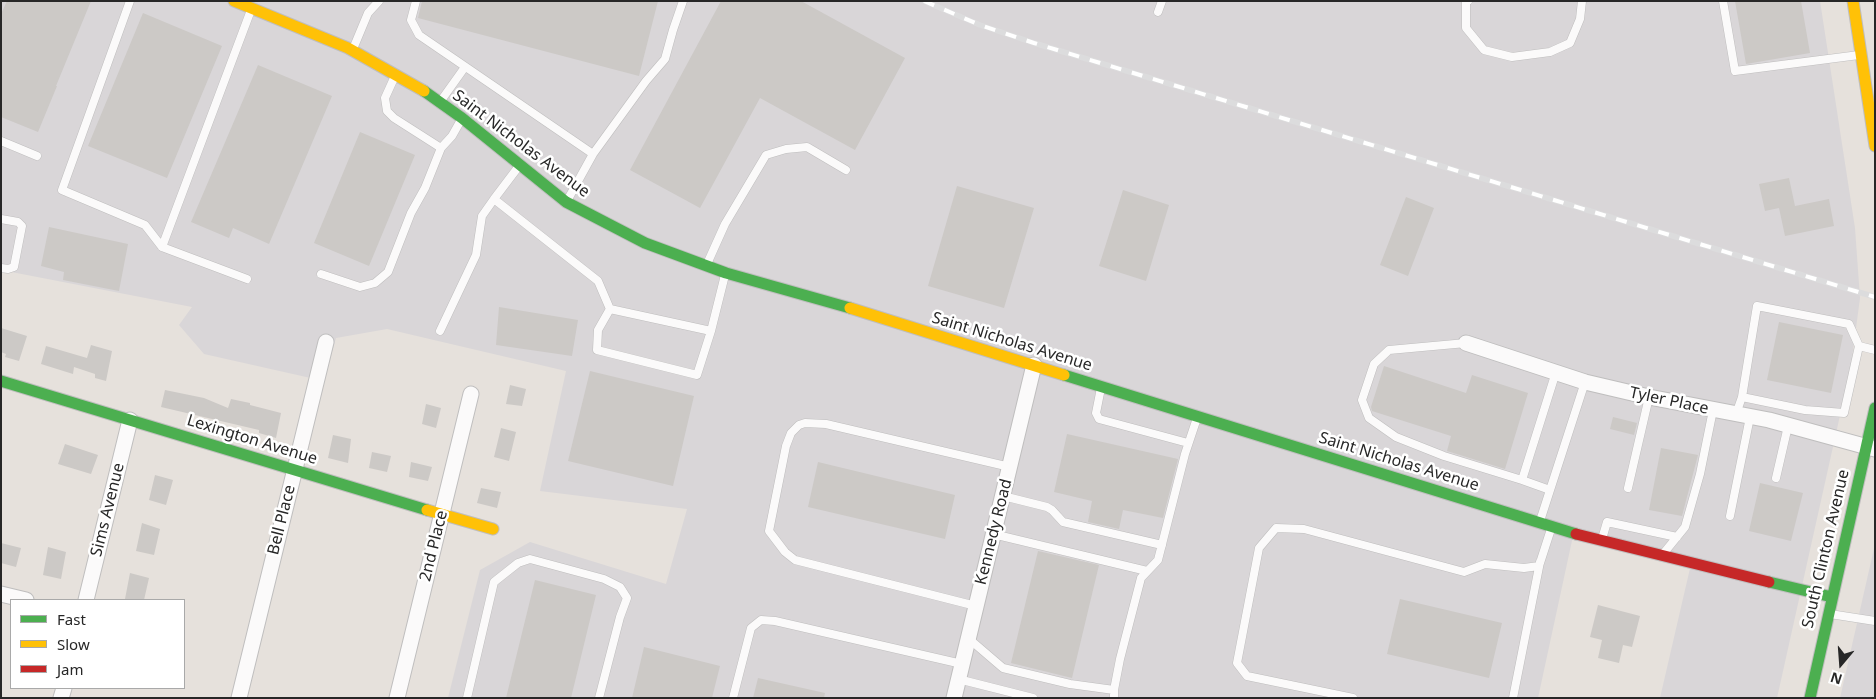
<!DOCTYPE html>
<html>
<head>
<meta charset="utf-8">
<style>
  body { margin:0 }
  #map { position:relative; width:1876px; height:699px; overflow:hidden; background:#e6e1dc; font-family:"Noto Sans",sans-serif }
  canvas { display:block }
  .frame { position:absolute; inset:0; border:2px solid #272727; pointer-events:none }
  .legend { position:absolute; left:10px; top:599px; width:175px; height:90px; box-sizing:border-box; background:#fff; border:1px solid #a9a9a9; margin:0; padding:6px 9px; list-style:none; font-size:15px; color:#272727 }
  .legend li { display:flex; align-items:center; gap:10px; height:25px }
  .legend b { width:25px; border:1px solid #a9a9a9 }
  .north { position:absolute; left:1816px; top:639px; width:50px; height:50px; -webkit-text-stroke:4px #fff; paint-order:stroke; rotate:198deg; font-size:14px; font-weight:700; line-height:20px; text-align:center; color:#272727 }
  .north::after { content:''; display:block; margin:auto; width:18px; height:22px; background:#272727; clip-path:polygon(50% 0,100% 100%,50% 72%,0 100%) }
</style>
</head>
<body>
<div id="map">
<canvas width="1876" height="699"></canvas>
<div class="frame"></div>
<ul class="legend">
<li><b style="height:6px;background:#4caf50"></b>Fast</li>
<li><b style="height:6px;background:#ffc107"></b>Slow</li>
<li><b style="height:6px;background:#c62828"></b>Jam</li>
</ul>
<div class="north">N</div>
</div>
<script>
const ctx = document.querySelector('canvas').getContext('2d');
ctx.lineJoin = 'round';
function paint(path, color) {
  ctx.fillStyle = color;
  ctx.fill(path, 'evenodd');
}
function toPath(rows) {
  const path = new Path2D();
  for (const r of rows) {
    path.moveTo(r[0], r[1]);
    for (let i = 2; i < r.length; i += 2) path.lineTo(r[i], r[i + 1]);
  }
  return path;
}
function stroke(path, color, width, dash) {
  ctx.strokeStyle = color;
  ctx.lineWidth = width;
  ctx.lineCap = dash ? 'butt' : 'round';
  ctx.setLineDash(dash || []);
  ctx.stroke(path);
}
function drawText(font, color, halo, rows, align = 'center') {
  ctx.font = font + ' "Noto Sans",sans-serif';
  ctx.lineWidth = 5;
  ctx.setLineDash([]);
  ctx.textBaseline = 'middle';
  ctx.strokeStyle = halo;
  ctx.fillStyle = color;
  for (const [text, x, y, turn = 0] of rows) {
    ctx.save();
    ctx.translate(x, y);
    ctx.rotate((+turn || 0) * Math.PI / 180);
    ctx.textAlign = isNaN(turn) ? turn : align;
    if (halo) ctx.strokeText(text, 0, 0);
    ctx.fillText(text, 0, 0);
    ctx.restore();
  }
}
paint(toPath([
  [1,1,1820,1,1855,228,1860,298,1851,366,1777,698,1660,698,1691,564,1573,536,1538,698,448,698,480,570,530,542,666,584,687,509,540,491,566,371,387,329,336,338,324,381,204,354,179,325,192,307,1,270],
  [1875,544,1875,698,1840,698]
]), '#d9d6d8');
paint(toPath([
  [7,1,91,1,56,86,57,86,38,132,1,117,1,14],
  [422,1,658,1,639,76,418,18],
  [721,1,801,1,905,58,855,150,760,98,700,208,630,170],
  [1735,1,1801,1,1810,53,1746,64],
  [143,13,222,46,167,178,88,146],
  [258,65,332,96,269,244,233,228,229,238,191,222],
  [360,132,415,155,369,266,314,243],
  [1789,178,1795,206,1829,199,1834,226,1785,236,1779,208,1765,211,1759,184],
  [957,186,1034,208,1004,308,928,286],
  [1123,190,1169,205,1146,281,1099,266],
  [1406,197,1434,208,1408,276,1380,265],
  [49,227,128,244,119,291,63,280,64,272,41,266],
  [499,307,578,320,572,356,496,345],
  [1779,322,1843,335,1831,393,1767,380],
  [1,328,27,336,19,361,5,357,6,354,1,352],
  [91,345,112,351,106,381,95,378,95,374,74,367,73,374,41,364,46,346,87,358],
  [1384,366,1466,393,1472,375,1528,393,1505,469,1447,451,1451,436,1372,411,1371,407],
  [590,371,694,396,673,486,568,461],
  [510,385,526,389,522,406,506,404],
  [165,390,204,398,228,408,231,399,250,403,250,405,281,413,276,438,259,433,259,430,161,407],
  [426,404,441,408,436,428,422,424],
  [1613,417,1637,423,1634,435,1610,429],
  [501,428,516,432,509,461,494,457],
  [1067,434,1178,459,1163,518,1123,510,1119,529,1088,522,1092,501,1054,492],
  [333,435,351,439,348,463,328,458],
  [65,444,98,455,91,474,58,464],
  [1661,448,1698,455,1682,516,1649,510],
  [372,452,391,456,387,472,369,468],
  [411,462,432,467,428,481,409,477],
  [818,462,955,495,945,539,808,507],
  [155,475,173,480,166,505,149,500],
  [1760,483,1803,493,1791,541,1749,531],
  [481,488,501,492,497,508,477,503],
  [142,523,160,529,154,555,136,551],
  [1,543,21,548,16,567,1,563],
  [48,547,66,552,61,579,43,575],
  [1038,551,1099,565,1072,678,1011,663],
  [130,573,149,578,144,600,125,599],
  [535,580,596,595,571,698,506,698],
  [1400,599,1502,623,1489,678,1387,654],
  [1598,605,1640,616,1632,647,1623,645,1619,663,1598,658,1602,640,1590,637],
  [644,647,720,666,712,698,632,698],
  [758,678,825,693,824,698,753,698]
]), '#ccc9c6');
const lane = toPath([
  [130,1,62,190,145,225,162,247],
  [416,1,411,20,419,35,593,154],
  [1468,1,1466,2,1466,28,1484,50,1512,57,1550,52,1570,43,1580,19,1582,1],
  [1723,1,1735,71,1859,55],
  [1158,12,1162,1],
  [353,49,368,13,379,1],
  [395,76,385,98,387,111,394,118,441,148],
  [440,102,465,67],
  [1,141,37,156],
  [519,166,494,199,598,281,610,309,711,331,725,275],
  [567,201,593,154,646,81,665,59,673,30,683,1],
  [1,219,18,222,22,226,14,267,8,269,1,268],
  [707,264,725,224,766,155,786,149,807,147,846,170],
  [321,274,360,287,375,283,388,272,411,213,425,188,441,148,452,136,461,120],
  [247,279,162,247,251,10],
  [610,309,598,330,597,350,697,375,711,331],
  [440,331,476,255,482,216,494,199],
  [1466,343,1389,350,1374,364,1362,400,1369,418,1396,437,1444,456,1522,480],
  [1859,346,1875,350],
  [1101,388,1096,413,1099,419,1188,443],
  [1736,414,1742,397,1757,306,1849,324,1859,346,1844,413,1805,410,1742,397],
  [1776,478,1788,426],
  [1628,488,1649,397],
  [1550,490,1522,480,1556,372],
  [1003,496,1047,507,1052,510,1063,522,1162,545],
  [1730,516,1750,417],
  [1540,521,1585,382],
  [993,534,1147,571],
  [1602,539,1607,522,1677,537],
  [1663,554,1685,527,1700,474,1713,410],
  [976,606,795,560,785,552,769,531,786,446,791,433,799,425,805,423,826,424,1010,467],
  [1830,614,1875,621],
  [968,638,1003,668,1070,684,1114,690],
  [958,679,1033,698],
  [467,698,494,582,518,563,530,559,604,579,620,587,627,598,620,617,599,698],
  [733,698,751,628,761,620,775,621,962,664],
  [1114,698,1114,690,1120,659,1141,578,1158,560,1185,454,1197,418],
  [1353,698,1247,676,1237,663,1259,548,1276,528,1304,529,1464,572,1485,564,1524,568,1539,566,1551,529],
  [1513,698,1540,562]
]);
const street = toPath([
  [1466,343,1585,382,1649,397,1769,420,1875,449],
  [1,594,26,600],
  [86,600,130,420],
  [61,698,64,688],
  [239,698,326,342],
  [397,698,471,394],
  [954,698,1034,365]
]);
const fast = toPath([
  [424,91,462,118,566,202,645,243,726,273,850,308],
  [1064,375,1576,534],
  [1,381,427,510],
  [1769,582,1832,597],
  [1810,698,1875,408]
]);
const slow = toPath([
  [234,1,348,48,424,91],
  [1853,1,1875,146],
  [850,308,1064,375],
  [427,510,493,529]
]);
const jam = toPath([
  [1576,534,1769,582]
]);
stroke(lane, '#bfbebe', 9);
stroke(street, '#bfbebe', 17);
stroke(fast, '#bfbebe', 13);
stroke(slow, '#bfbebe', 13);
stroke(jam, '#bfbebe', 13);
stroke(lane, '#fbfafa', 8);
stroke(street, '#fbfafa', 15);
stroke(fast, '#4caf50', 11);
stroke(slow, '#ffc107', 11);
stroke(jam, '#c62828', 11);
const rail = toPath([
  [924,1,980,25,1034,43,1875,297]
]);
stroke(rail, '#dcdcdd', 5.5);
stroke(rail, '#fff', 4, [11]);
drawText('16px', '#272727', '#fff', [
  ["Saint Nicholas Avenue",521,144,37],
  ["Saint Nicholas Avenue",1012,342,17],
  ["Tyler Place",1669,401,12],
  ["Lexington Avenue",252,440,17],
  ["Saint Nicholas Avenue",1399,462,17],
  ["Sims Avenue",108,510,-76],
  ["Bell Place",282,520,-76],
  ["Kennedy Road",994,532,-76],
  ["2nd Place",434,546,-76],
  ["South Clinton Avenue",1826,549,-77]
]);
</script>
</body>
</html>
